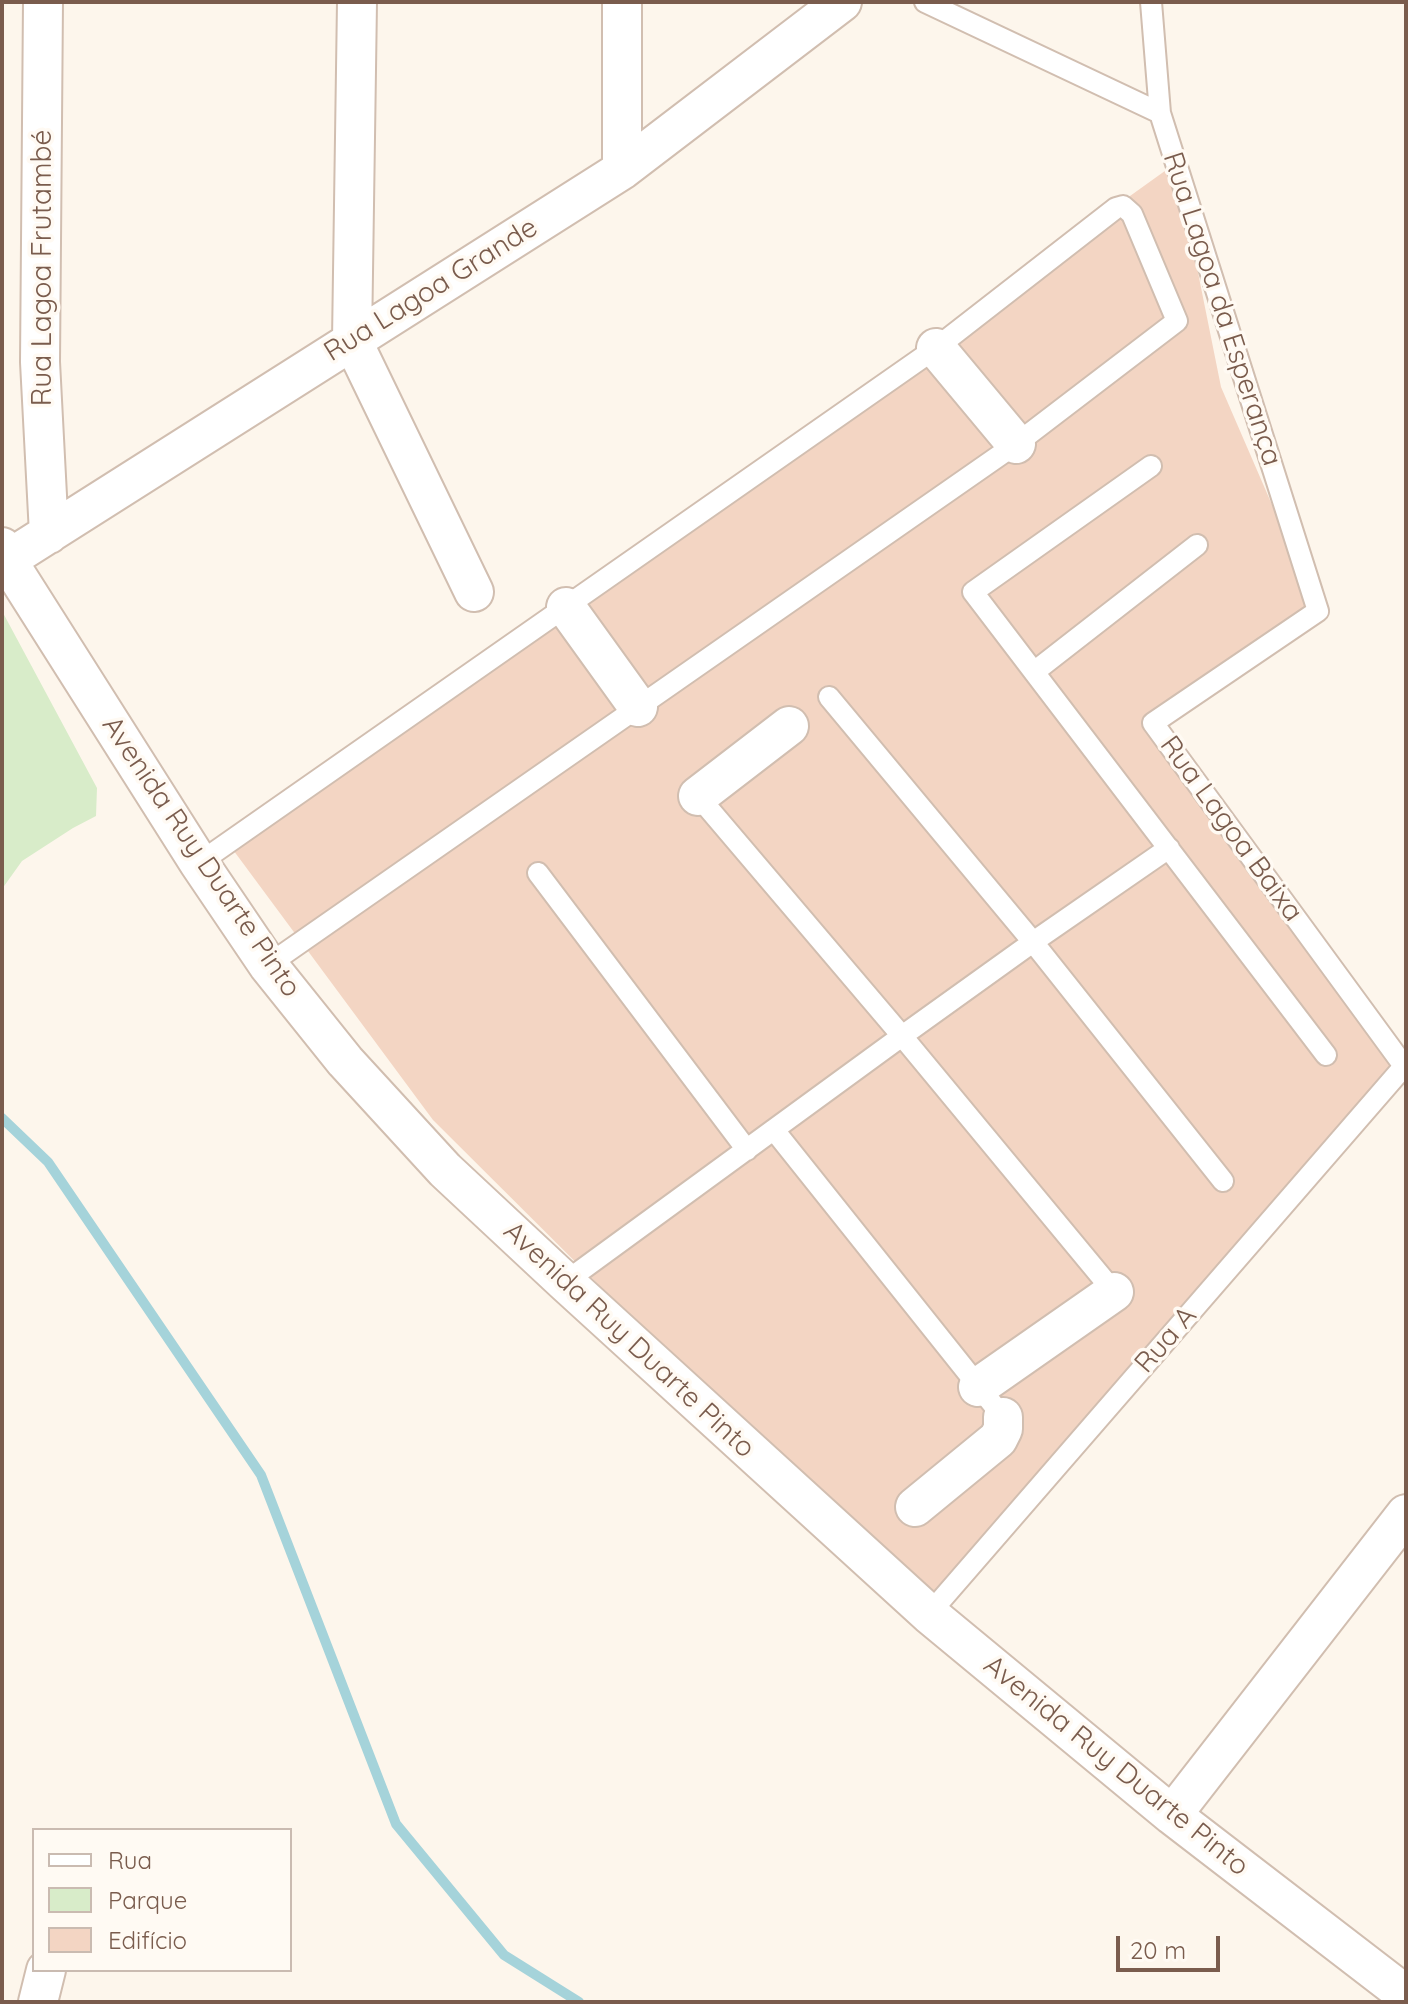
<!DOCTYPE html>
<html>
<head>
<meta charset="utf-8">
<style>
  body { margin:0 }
  #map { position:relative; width:1408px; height:2004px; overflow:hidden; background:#fdf6ec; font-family:Quicksand,sans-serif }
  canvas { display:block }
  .frame { position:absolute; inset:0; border:4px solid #7a5c4d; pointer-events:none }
  .legend { position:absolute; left:32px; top:1828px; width:260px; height:144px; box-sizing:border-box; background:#fffaf3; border:2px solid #cabbb1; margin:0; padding:10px 14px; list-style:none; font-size:24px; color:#7a5c4d }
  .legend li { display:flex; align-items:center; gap:16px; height:40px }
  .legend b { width:40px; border:2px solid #cabbb1 }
  .scale { position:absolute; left:1116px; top:1936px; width:104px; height:36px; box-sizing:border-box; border:4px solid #7a5c4d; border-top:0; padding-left:10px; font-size:24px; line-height:28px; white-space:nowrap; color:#7a5c4d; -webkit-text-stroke:6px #fffaf3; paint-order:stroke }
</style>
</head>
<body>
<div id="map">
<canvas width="1408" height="2004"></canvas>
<div class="frame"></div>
<ul class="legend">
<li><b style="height:10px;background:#fff"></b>Rua</li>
<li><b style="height:22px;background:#d8ecc9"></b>Parque</li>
<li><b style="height:22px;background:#f3d5c3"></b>Edifício</li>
</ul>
<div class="scale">20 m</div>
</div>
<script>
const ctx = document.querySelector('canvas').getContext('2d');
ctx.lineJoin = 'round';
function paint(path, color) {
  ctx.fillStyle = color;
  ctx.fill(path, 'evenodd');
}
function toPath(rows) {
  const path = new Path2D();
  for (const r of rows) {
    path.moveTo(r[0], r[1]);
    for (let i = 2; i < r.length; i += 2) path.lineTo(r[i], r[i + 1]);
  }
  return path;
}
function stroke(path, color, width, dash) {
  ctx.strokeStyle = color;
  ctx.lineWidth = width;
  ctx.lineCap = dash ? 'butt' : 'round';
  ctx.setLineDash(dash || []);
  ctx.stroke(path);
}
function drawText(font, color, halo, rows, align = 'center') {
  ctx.font = font + ' Quicksand,sans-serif';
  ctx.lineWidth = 7;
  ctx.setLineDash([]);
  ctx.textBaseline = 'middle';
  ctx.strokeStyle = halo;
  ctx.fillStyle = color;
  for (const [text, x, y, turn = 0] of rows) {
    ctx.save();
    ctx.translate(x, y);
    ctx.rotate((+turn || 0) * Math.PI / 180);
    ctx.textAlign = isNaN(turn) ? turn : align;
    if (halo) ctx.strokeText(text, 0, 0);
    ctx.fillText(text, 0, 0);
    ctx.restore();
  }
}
paint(toPath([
  [2,611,97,788,96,816,73,828,22,861,2,889]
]), '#d8ecc9');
stroke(toPath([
  [2,1118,48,1162,261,1475,396,1824,504,1955,579,2002]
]), '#a5d3da', 10);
paint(toPath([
  [1176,163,1221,387,1318,611,1153,723,1404,1066,929,1614,433,1120,228,843]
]), '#f3d5c3');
const lane = toPath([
  [925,2,1160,113],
  [1151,2,1160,113,1318,611,1153,723,1404,1066],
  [1151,466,973,592,1326,1055],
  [1034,672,1197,545],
  [829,697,1033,942,1223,1181],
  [698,796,902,1036,1114,1292],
  [199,863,936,348,1116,208,1123,206,1132,214,1177,321,1016,444,268,965],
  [538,873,747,1150],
  [774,1130,1003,1417],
  [565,1282,902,1036,1033,942,1169,848],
  [929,1614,1406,1064]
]);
const street = toPath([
  [43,2,40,362,49,534],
  [357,2,352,340,474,592],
  [622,170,622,2],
  [936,348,1016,444],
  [2,547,7,560,199,863,268,965,345,1061,445,1170,565,1282,929,1614,1172,1815,1406,1995],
  [7,560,622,170,842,2],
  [566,607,638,707],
  [698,796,789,726],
  [978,1387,1114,1292],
  [915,1507,998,1439,1003,1429,1003,1417],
  [1172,1815,1406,1514],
  [38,2002,46,1970]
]);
stroke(lane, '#d1beb0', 24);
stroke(street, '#d1beb0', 42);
stroke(lane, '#fff', 20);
stroke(street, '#fff', 38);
drawText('28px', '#7a5c4d', '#fffaf3', [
  ["Rua Lagoa Frutambé",43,268,-90],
  ["Rua Lagoa Grande",431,290,-32],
  ["Rua Lagoa da Esperança",1222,309,72],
  ["Rua Lagoa Baixa",1231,829,54],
  ["Avenida Ruy Duarte Pinto",201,857,56],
  ["Avenida Ruy Duarte Pinto",629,1340,43],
  ["Rua A",1166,1340,-49],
  ["Avenida Ruy Duarte Pinto",1116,1766,39]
]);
</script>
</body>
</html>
